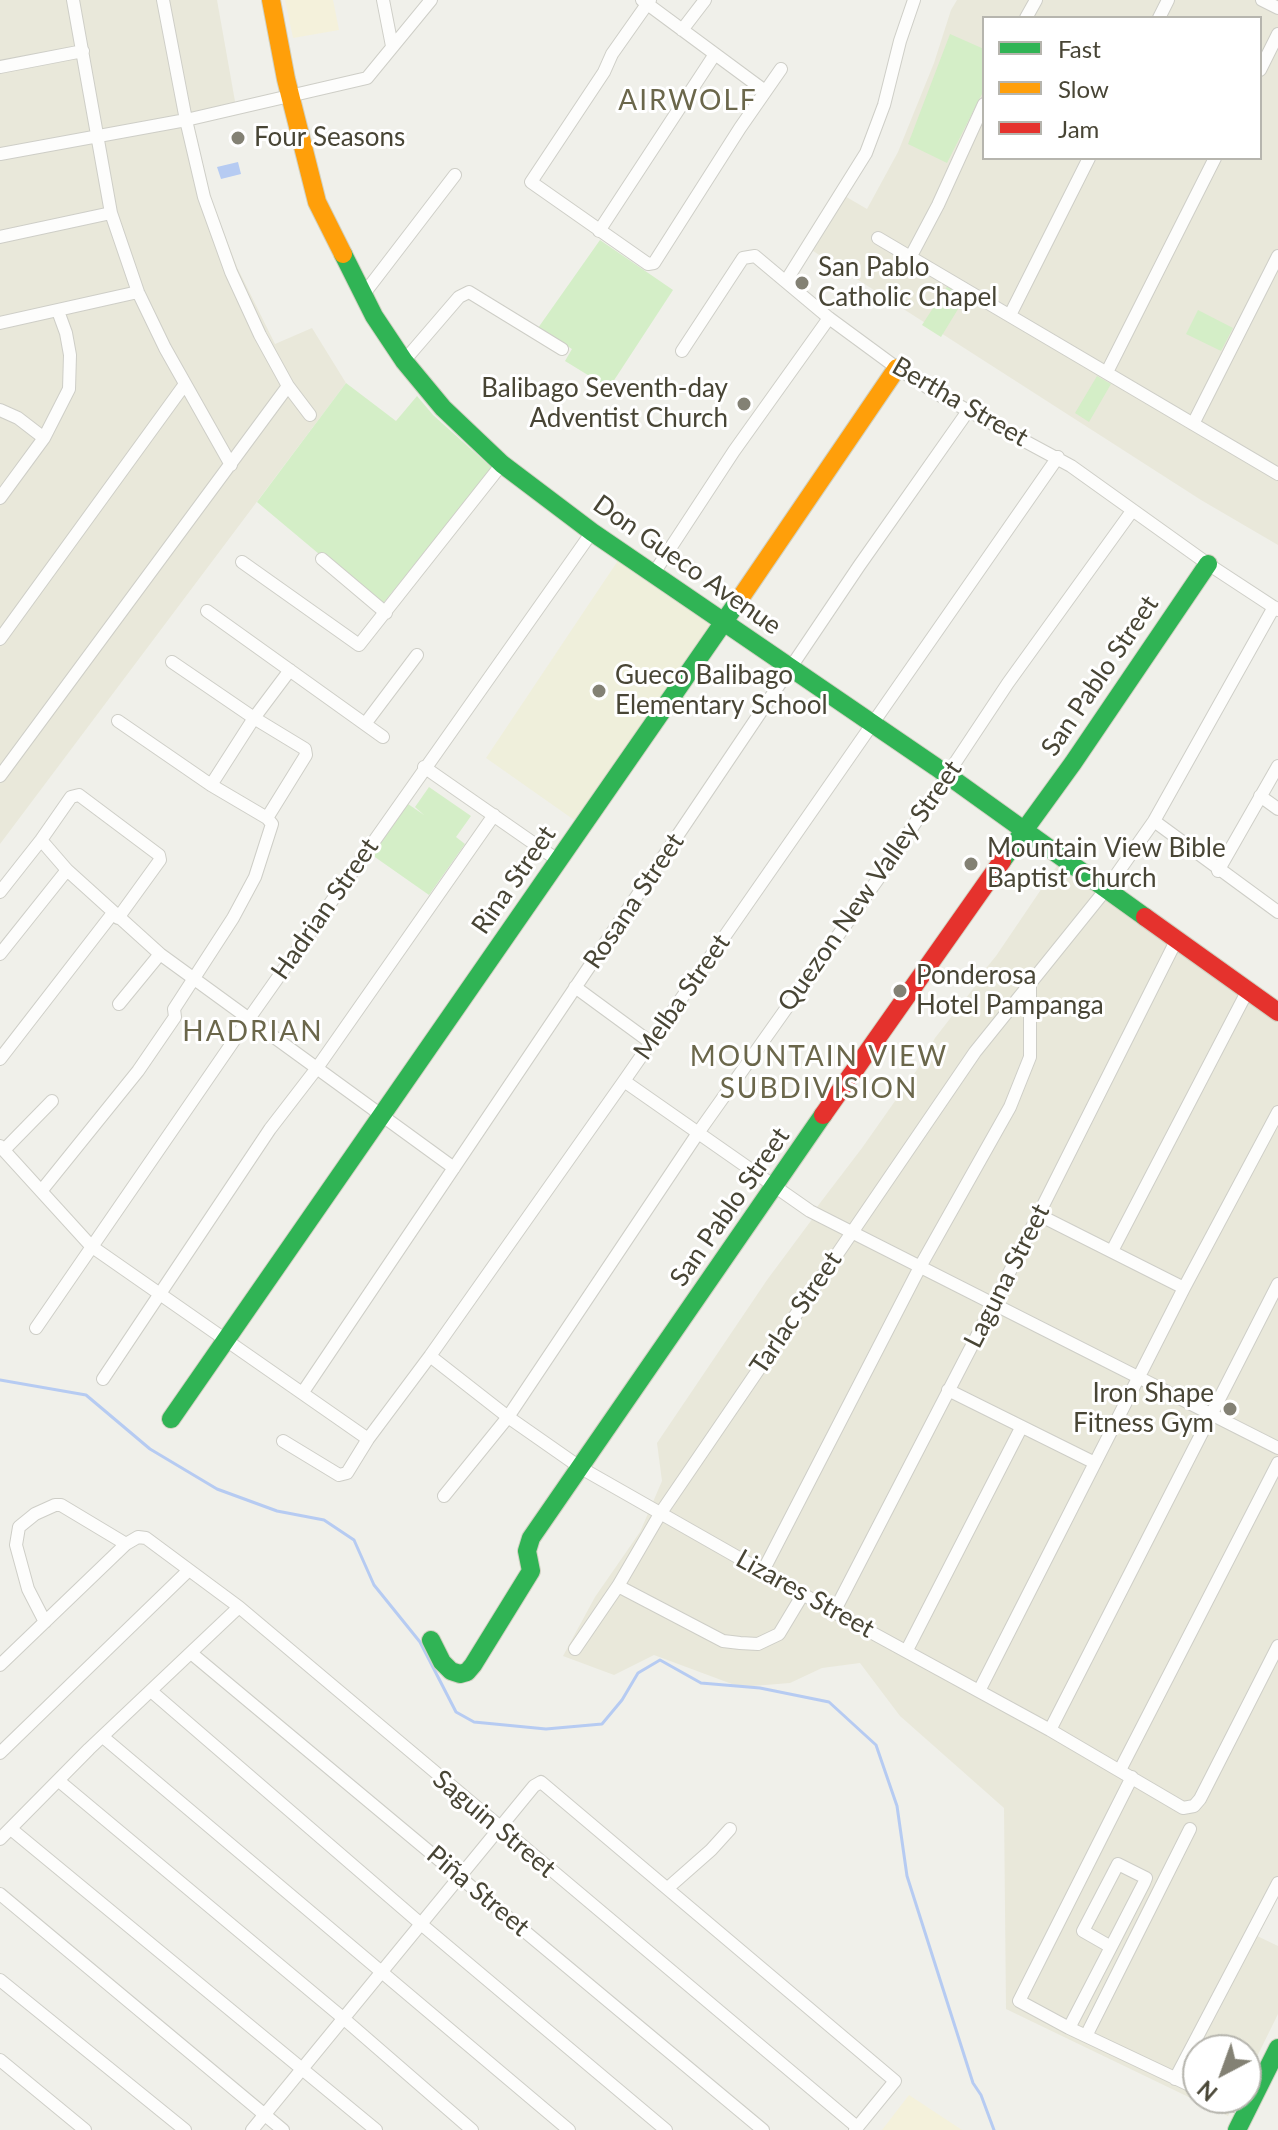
<!DOCTYPE html>
<html>
<head>
<meta charset="utf-8">
<style>
  body { margin:0 }
  #map { position:relative; width:1278px; height:2130px; overflow:hidden; background:#f0f0ea; font-family:Lato,sans-serif }
  canvas { display:block }
  .legend { position:absolute; left:982px; top:16px; width:280px; height:144px; box-sizing:border-box; background:#fff; border:2px solid #b6b5ae; margin:0; padding:10px 14px; list-style:none; font-size:24px; color:#484535 }
  .legend li { display:flex; align-items:center; gap:16px; height:40px }
  .legend b { width:40px; border:2px solid #b6b5ae }
  .north { position:absolute; left:1182px; top:2034px; width:80px; height:80px; box-sizing:border-box; background:#fff; border:2px solid #b6b5ae; border-radius:50%; rotate:221deg; font-size:22px; font-weight:700; line-height:32px; text-align:center; color:#484535 }
  .north::after { content:''; display:block; margin:auto; width:28px; height:36px; background:#838174; clip-path:polygon(50% 0,100% 100%,50% 72%,0 100%) }
</style>
</head>
<body>
<div id="map">
<canvas width="1278" height="2130"></canvas>
<ul class="legend">
<li><b style="height:10px;background:#30b455"></b>Fast</li>
<li><b style="height:10px;background:#ff9f0a"></b>Slow</li>
<li><b style="height:10px;background:#e5322d"></b>Jam</li>
</ul>
<div class="north">N</div>
</div>
<script>
const ctx = document.querySelector('canvas').getContext('2d');
ctx.lineJoin = 'round';
function paint(path, color) {
  ctx.fillStyle = color;
  ctx.fill(path, 'evenodd');
}
function toPath(rows) {
  const path = new Path2D();
  for (const r of rows) {
    path.moveTo(r[0], r[1]);
    for (let i = 2; i < r.length; i += 2) path.lineTo(r[i], r[i + 1]);
  }
  return path;
}
function stroke(path, color, width, dash) {
  ctx.strokeStyle = color;
  ctx.lineWidth = width;
  ctx.lineCap = dash ? 'butt' : 'round';
  ctx.setLineDash(dash || []);
  ctx.stroke(path);
}
function drawText(font, color, halo, rows, align = 'center') {
  ctx.font = font + ' Lato,sans-serif';
  ctx.lineWidth = 6;
  ctx.setLineDash([]);
  ctx.textBaseline = 'middle';
  ctx.strokeStyle = halo;
  ctx.fillStyle = color;
  for (const [text, x, y, turn = 0] of rows) {
    ctx.save();
    ctx.translate(x, y);
    ctx.rotate((+turn || 0) * Math.PI / 180);
    ctx.textAlign = isNaN(turn) ? turn : align;
    if (halo) ctx.strokeText(text, 0, 0);
    ctx.fillText(text, 0, 0);
    ctx.restore();
  }
}
paint(toPath([
  [0,0,217,0,236,107,192,116,207,188,237,267,275,344,312,328,346,383,0,844],
  [957,0,1278,0,1278,545,1201,500,810,249,843,195,867,209,898,152,934,63,951,10],
  [984,18,1260,18,1260,158,984,158],
  [1061,860,1278,1018,1278,1883,1253,1934,1278,1946,1278,2014,1246,2079,1246,2050,1198,2050,1198,2098,1237,2098,1228,2116,1006,2009,1004,1808,900,1716,860,1663,822,1668,790,1683,740,1687,654,1655,614,1675,563,1656,595,1597,640,1532,662,1481,657,1443,767,1280,813,1218,817,1207,862,1148,921,1064,935,1038,976,985,974,983,996,956]
]), '#e9e8da');
paint(toPath([
  [285,0,333,0,339,30,293,38],
  [909,2095,962,2130,882,2130]
]), '#f4f1db');
paint(toPath([
  [619,559,712,623,577,822,486,758]
]), '#efefdb');
paint(toPath([
  [950,34,984,49,984,90,947,163,908,144],
  [600,240,673,290,609,388,565,361,572,349,538,328],
  [948,285,966,296,941,337,922,325],
  [1198,310,1233,328,1221,351,1186,334],
  [1097,376,1111,384,1089,422,1075,413],
  [346,383,396,421,417,396,433,415,492,468,381,606,257,502],
  [429,787,471,816,456,837,465,844,429,895,372,855,408,804,424,815,415,807]
]), '#d4eec7');
paint(toPath([
  [238,162,241,174,221,179,217,167]
]), '#b6cbf2');
stroke(toPath([
  [0,1380,86,1395,150,1449,217,1489,277,1511,324,1520,354,1540,374,1585,420,1642,456,1712,474,1722,546,1729,602,1724,622,1700,638,1673,660,1660,701,1683,760,1688,829,1702,876,1745,897,1806,907,1876,973,2083,981,2095,994,2130]
]), '#b6cbf2', 3);
const street = toPath([
  [73,0,111,213,138,292,165,348,231,465],
  [163,0,186,120,204,197,231,272,260,335,288,386,310,415],
  [383,0,392,46],
  [642,0,765,91],
  [650,0,612,54,604,72,531,182,648,264,654,263,740,128,781,69],
  [1262,0,1278,8],
  [1026,18,1036,0],
  [1159,18,1168,0],
  [682,30,705,0],
  [0,67,83,51],
  [1260,70,1278,34],
  [0,154,186,120,367,78,431,0],
  [599,231,715,54],
  [0,237,111,213],
  [878,238,1278,474],
  [911,256,938,205,984,104],
  [786,281,866,153,884,105,900,41,914,0],
  [363,295,455,175],
  [1010,315,1089,158],
  [0,323,138,292],
  [682,351,743,258,755,256,829,318,897,368,941,396,1071,466,1208,564,1278,610],
  [404,361,459,297,469,292,562,349],
  [1107,372,1215,158],
  [0,410,18,418,44,438],
  [1193,424,1278,256],
  [0,498,44,438,69,389,70,355,66,333,58,311],
  [322,559,386,613],
  [242,562,359,645,502,464],
  [654,573,734,451,829,318],
  [207,611,383,737],
  [0,639,185,384],
  [172,662,254,718,305,749,306,755,267,818],
  [365,724,417,655],
  [424,767,559,861],
  [0,776,288,386],
  [211,785,254,718,290,670],
  [1260,796,1278,809],
  [1154,821,1278,912],
  [41,840,67,870,160,954,454,1168],
  [1218,871,1278,766],
  [0,892,41,840,71,797,79,795,159,855,160,860,118,918],
  [0,954,67,870],
  [575,987,650,1042],
  [119,1004,160,954],
  [0,1059,113,913],
  [624,1081,810,1211,1278,1448],
  [0,1146,91,1246,368,1439],
  [4,1150,52,1101],
  [42,1190,138,1071,175,1017,174,1009,233,918,255,877,272,824,267,818,211,785,118,721],
  [1039,1215,1184,1288],
  [1112,1251,1248,990],
  [36,1328,248,1020,592,532],
  [430,1356,508,1417,581,1468,834,1612,1050,1730,1183,1808,1194,1806,1200,1799,1278,1646],
  [103,1379,270,1129,317,1068,494,815],
  [948,1390,1095,1463],
  [303,1392,859,566,968,411],
  [283,1441,339,1475,347,1473,368,1439,430,1356,624,1081,1058,457],
  [444,1496,508,1417,698,1133,878,879,1008,683,1132,511],
  [763,1571,921,1265,1010,1107,1030,1057,1030,986],
  [618,1586,723,1641,740,1643,758,1644,779,1634,803,1594],
  [834,1612,994,1303,1177,939],
  [45,1622,28,1589,16,1545,19,1527,35,1514,55,1505,61,1505,126,1544],
  [575,1649,618,1586,660,1514,975,1052,1107,888,1154,821,1274,607],
  [907,1650,1021,1428],
  [191,1653,763,2130],
  [0,1665,126,1544,138,1537,146,1538,239,1607,857,2127],
  [151,1691,421,1924,666,2130],
  [979,1691,1184,1288,1278,1112],
  [1050,1730,1278,1284],
  [103,1737,569,2130],
  [0,1753,189,1570],
  [1120,1770,1278,1463],
  [1132,1777,1019,2001,1069,2028,1198,2089],
  [59,1781,343,2018,472,2130],
  [11,1829,376,2130],
  [0,1839,89,1749,239,1607],
  [669,1887,711,1850,730,1829],
  [0,1894,283,2130],
  [0,1980,185,2130],
  [1069,2028,1111,1947,1144,1883,1146,1878,1118,1864,1083,1931,1111,1947],
  [1086,2036,1190,1829],
  [0,2060,85,2130],
  [1175,2079,1278,1883],
  [1217,2098,1247,2111],
  [252,2130,534,1786,541,1782,895,2081,855,2130]
]);
const fast = toPath([
  [343,254,374,316,404,361,443,408,502,464,592,532,936,767,1145,917],
  [1002,861,1073,763,1208,564],
  [171,1419,739,600],
  [431,1640,442,1662,451,1671,460,1674,467,1672,473,1665,531,1571,527,1551,531,1538,823,1115],
  [1237,2130,1278,2048]
]);
const slow = toPath([
  [271,0,286,79,317,202,343,254],
  [739,600,897,368]
]);
const jam = toPath([
  [1145,917,1278,1012],
  [823,1115,1002,861]
]);
stroke(street, '#cecec7', 14);
stroke(fast, '#d1d1c2', 20);
stroke(slow, '#d1d1c2', 20);
stroke(jam, '#d1d1c2', 20);
stroke(street, '#fdfdfc', 12);
stroke(fast, '#30b455', 18);
stroke(slow, '#ff9f0a', 18);
stroke(jam, '#e5322d', 18);
for (const [x, y, r, color] of [
  [238,138,8,"#838174"],
  [802,283,8,"#838174"],
  [744,404,8,"#838174"],
  [599,691,8,"#838174"],
  [971,864,8,"#838174"],
  [900,991,8,"#838174"],
  [1230,1409,8,"#838174"]
]) {
  const dot = new Path2D();
  dot.arc(x, y, r, 0, 2 * Math.PI);
  ctx.fillStyle = color;
  ctx.fill(dot);
  stroke(dot, '#fff', 3);
}
drawText('26px', '#484535', '#fff', [
  ["Four Seasons",254,138],
  ["San Pablo",818,268],
  ["Catholic Chapel",818,298],
  ["Balibago Seventh-day",728,389,"right"],
  ["Adventist Church",728,419,"right"],
  ["Gueco Balibago",615,676],
  ["Elementary School",615,706],
  ["Mountain View Bible",987,849],
  ["Baptist Church",987,879],
  ["Ponderosa",916,976],
  ["Hotel Pampanga",916,1006],
  ["Iron Shape",1214,1394,"right"],
  ["Fitness Gym",1214,1424,"right"]
], 'left');
drawText('26px', '#484535', '#fff', [
  ["Bertha Street",960,402,30],
  ["Don Gueco Avenue",687,565,35],
  ["San Pablo Street",1100,676,-56],
  ["Rina Street",514,880,-55],
  ["Quezon New Valley Street",870,886,-55],
  ["Rosana Street",634,901,-56],
  ["Hadrian Street",325,909,-55],
  ["Melba Street",682,997,-55],
  ["San Pablo Street",730,1207,-55],
  ["Laguna Street",1007,1276,-63],
  ["Tarlac Street",796,1313,-56],
  ["Lizares Street",805,1594,29],
  ["Saguin Street",494,1824,40],
  ["Piña Street",478,1891,40]
]);
ctx.letterSpacing = '2px';
drawText('28px', '#6b674b', '#fff', [
  ["AIRWOLF",688,101],
  ["HADRIAN",253,1032],
  ["MOUNTAIN VIEW",819,1057],
  ["SUBDIVISION",819,1089]
]);
ctx.letterSpacing = '0px';
</script>
</body>
</html>
